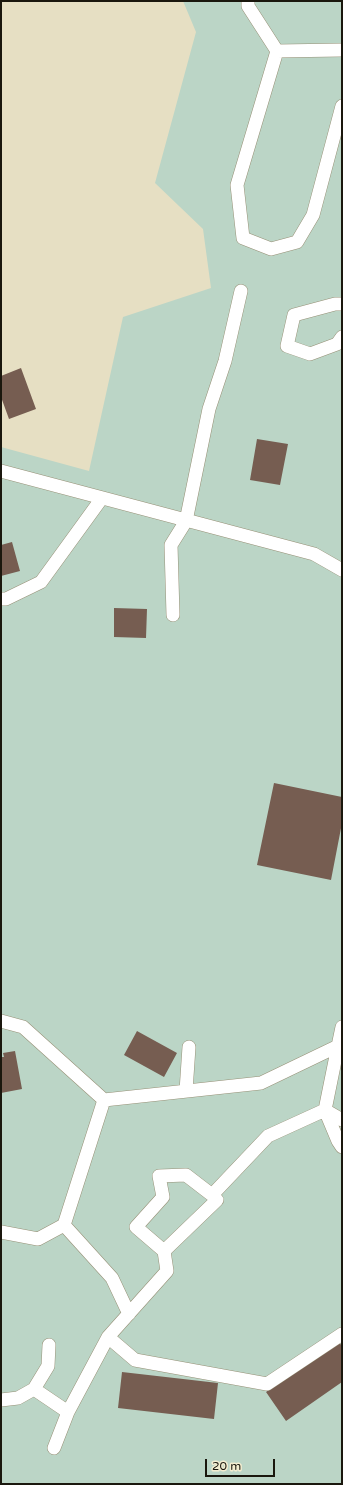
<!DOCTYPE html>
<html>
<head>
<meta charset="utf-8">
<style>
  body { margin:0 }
  #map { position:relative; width:343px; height:1485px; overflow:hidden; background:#e6dfc3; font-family:"Varela Round",sans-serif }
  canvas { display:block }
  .frame { position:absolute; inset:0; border:2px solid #1a170d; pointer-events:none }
  .scale { position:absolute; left:205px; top:1459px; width:70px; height:18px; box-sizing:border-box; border:2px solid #1a170d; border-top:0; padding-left:5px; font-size:12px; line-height:14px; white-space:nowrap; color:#1a170d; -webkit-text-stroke:3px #f3edd0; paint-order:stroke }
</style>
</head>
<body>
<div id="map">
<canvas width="343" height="1485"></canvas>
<div class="frame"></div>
<div class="scale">20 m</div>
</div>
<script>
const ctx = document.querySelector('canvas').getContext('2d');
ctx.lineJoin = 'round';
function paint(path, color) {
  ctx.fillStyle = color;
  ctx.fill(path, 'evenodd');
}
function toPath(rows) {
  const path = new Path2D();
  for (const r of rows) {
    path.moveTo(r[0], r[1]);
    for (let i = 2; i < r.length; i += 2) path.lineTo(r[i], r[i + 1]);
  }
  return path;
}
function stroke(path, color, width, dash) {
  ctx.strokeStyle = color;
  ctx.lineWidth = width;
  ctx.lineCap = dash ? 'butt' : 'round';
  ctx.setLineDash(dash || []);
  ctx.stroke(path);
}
paint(toPath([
  [183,1,342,1,342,1484,1,1484,1,447,89,471,123,317,211,288,203,229,155,183,196,32]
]), '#bbd5c6');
paint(toPath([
  [21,368,36,409,9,419,1,397,1,376],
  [257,439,288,444,280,485,250,480],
  [12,542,20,571,1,576,1,545],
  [114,608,147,609,146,638,114,637],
  [274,783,342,797,342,823,331,880,257,865],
  [137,1031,177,1053,164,1077,124,1055],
  [15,1051,22,1089,1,1093,1,1057,4,1057,3,1053],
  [338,1341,342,1346,342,1382,286,1421,266,1392],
  [122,1372,218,1383,214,1419,118,1408]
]), '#765d51');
const lane = toPath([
  [248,1,248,6,277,51],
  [342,50,277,51,237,185,243,238,271,249,297,242,313,215,342,106],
  [342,304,335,304,294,315,287,346,310,354,337,344,342,337],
  [1,471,314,554,342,570],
  [1,599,6,599,41,582,102,498],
  [173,615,171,545,186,521,209,409,225,361,241,291],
  [1,1021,23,1027,104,1100,261,1083,338,1046,342,1027],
  [186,1091,189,1047],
  [104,1100,64,1225,112,1278,129,1314],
  [325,1110,338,1141,342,1147],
  [325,1110,342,1120],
  [212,1195,186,1175,159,1176,163,1197,136,1227,164,1251,217,1200,212,1195,268,1136,325,1110,338,1046],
  [1,1232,38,1239,64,1225],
  [108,1337,135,1360,267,1384,342,1334],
  [34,1389,68,1412],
  [1,1400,18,1398,34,1389,48,1366,49,1345],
  [54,1448,68,1412,108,1337,167,1271,164,1251]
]);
stroke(lane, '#979177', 14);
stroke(lane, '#fff', 13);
</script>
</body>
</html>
